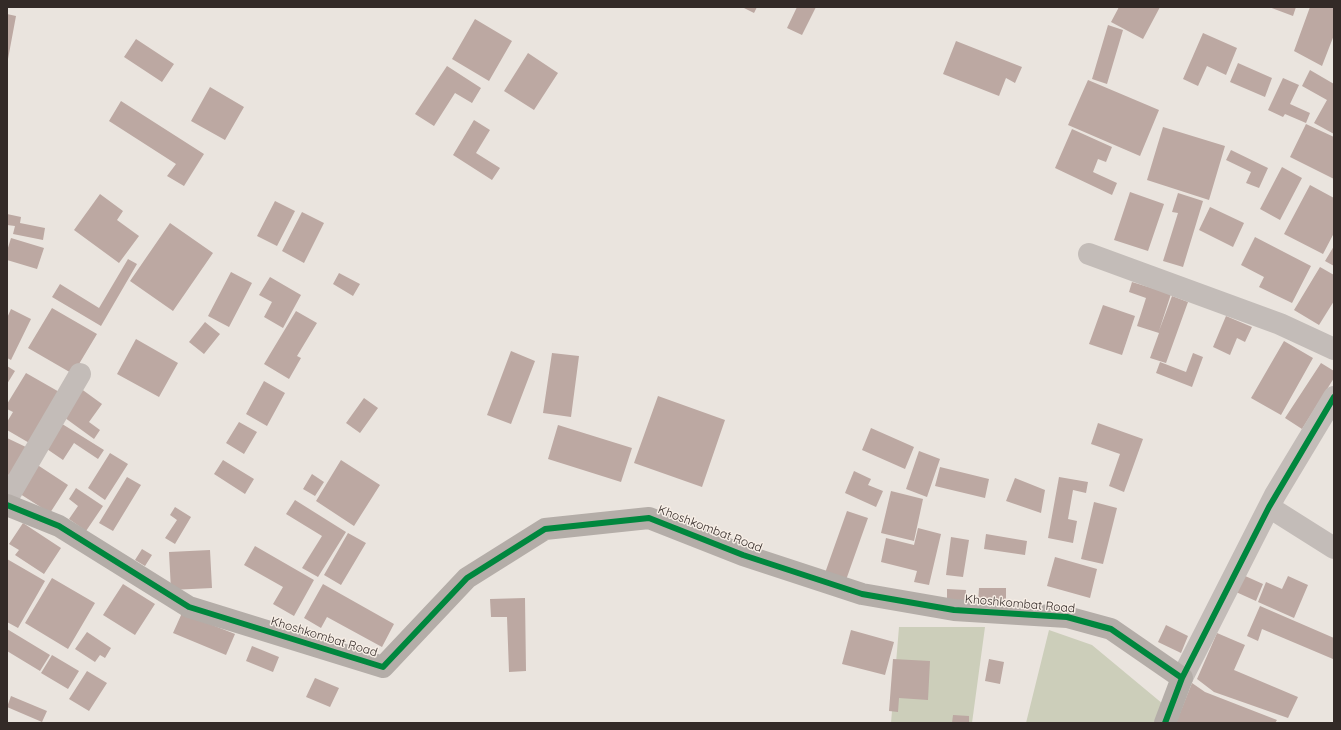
<!DOCTYPE html>
<html>
<head>
<meta charset="utf-8">
<style>
  body { margin:0 }
  #map { position:relative; width:1341px; height:730px; overflow:hidden; background:#eae4de; font-family:Quicksand,sans-serif }
  canvas { display:block }
  .frame { position:absolute; inset:0; border:8px solid #332a27; pointer-events:none }
</style>
</head>
<body>
<div id="map">
<canvas width="1341" height="730"></canvas>
<div class="frame"></div>
</div>
<script>
const ctx = document.querySelector('canvas').getContext('2d');
ctx.lineJoin = 'round';
function paint(path, color) {
  ctx.fillStyle = color;
  ctx.fill(path, 'evenodd');
}
function toPath(rows) {
  const path = new Path2D();
  for (const r of rows) {
    path.moveTo(r[0], r[1]);
    for (let i = 2; i < r.length; i += 2) path.lineTo(r[i], r[i + 1]);
  }
  return path;
}
function stroke(path, color, width, dash) {
  ctx.strokeStyle = color;
  ctx.lineWidth = width;
  ctx.lineCap = dash ? 'butt' : 'round';
  ctx.setLineDash(dash || []);
  ctx.stroke(path);
}
function drawText(font, color, halo, rows, align = 'center') {
  ctx.font = font + ' Quicksand,sans-serif';
  ctx.lineWidth = 3;
  ctx.setLineDash([]);
  ctx.textBaseline = 'middle';
  ctx.strokeStyle = halo;
  ctx.fillStyle = color;
  for (const [text, x, y, turn = 0] of rows) {
    ctx.save();
    ctx.translate(x, y);
    ctx.rotate((+turn || 0) * Math.PI / 180);
    ctx.textAlign = isNaN(turn) ? turn : align;
    if (halo) ctx.strokeText(text, 0, 0);
    ctx.fillText(text, 0, 0);
    ctx.restore();
  }
}
paint(toPath([
  [899,627,985,627,972,723,891,723],
  [1049,630,1092,645,1163,704,1154,723,1026,723]
]), '#ccceba');
paint(toPath([
  [742,7,757,7,754,13],
  [797,7,816,7,802,35,787,28],
  [1119,7,1160,7,1143,39,1111,22],
  [1269,7,1296,7,1293,16],
  [1310,7,1334,7,1334,35,1322,66,1294,51],
  [7,14,16,16,8,59,7,59],
  [475,19,512,41,489,81,452,59],
  [1108,25,1123,30,1107,84,1092,79],
  [1203,33,1237,48,1226,75,1207,66,1198,86,1183,79],
  [136,39,174,64,162,82,124,57],
  [956,41,1022,67,1015,83,1006,78,999,96,943,74],
  [528,53,558,73,534,110,504,91],
  [1238,63,1272,78,1265,97,1230,82],
  [447,66,481,88,472,103,455,93,434,126,415,114],
  [1310,70,1334,84,1334,134,1314,123,1327,100,1302,86],
  [1283,78,1299,85,1290,104,1310,113,1306,123,1285,114,1283,117,1268,110],
  [1088,80,1159,110,1140,156,1068,125],
  [210,87,244,107,225,140,191,121],
  [121,101,204,154,184,186,167,176,176,164,109,121],
  [474,120,490,130,476,153,500,168,492,180,453,155],
  [1306,124,1334,137,1334,179,1290,157],
  [1163,127,1225,146,1209,200,1147,180],
  [1072,129,1112,147,1106,162,1098,159,1093,172,1117,183,1112,195,1055,168],
  [1231,150,1268,168,1259,188,1246,183,1251,172,1226,160],
  [1282,167,1302,178,1280,220,1260,209],
  [1310,185,1334,198,1334,233,1323,254,1284,234],
  [1130,192,1164,204,1148,251,1114,240],
  [1178,193,1203,201,1183,267,1163,261,1178,213,1172,212],
  [100,194,123,211,117,220,139,236,119,263,74,230],
  [275,201,295,211,277,246,257,236],
  [1210,207,1244,223,1233,247,1199,230],
  [302,212,324,223,304,263,282,251],
  [7,214,21,217,20,223,45,228,43,240,13,234,15,226,7,225],
  [170,223,213,253,173,311,130,281],
  [1255,237,1311,266,1292,303,1259,287,1264,277,1241,265],
  [11,238,44,248,37,269,7,260,7,251],
  [1334,246,1334,266,1325,261],
  [128,259,137,264,101,326,52,297,60,284,99,308],
  [1320,267,1334,275,1334,301,1319,325,1294,310],
  [231,272,252,283,229,327,208,316],
  [339,273,360,284,353,296,333,284],
  [270,277,301,295,283,328,264,317,272,302,259,295],
  [1132,282,1171,294,1159,331,1172,296,1188,302,1166,363,1150,358,1159,333,1137,326,1146,298,1129,292],
  [1103,305,1135,316,1122,355,1089,344],
  [52,308,97,334,73,374,28,348],
  [11,309,31,319,11,360,7,358,7,318],
  [296,311,317,323,297,356,301,358,289,379,264,364],
  [1226,316,1252,327,1245,342,1237,338,1230,355,1213,347],
  [205,322,220,334,204,354,189,342],
  [136,339,178,363,159,397,117,374],
  [1284,341,1313,358,1281,415,1251,398],
  [511,351,535,361,511,424,487,415],
  [552,353,579,356,571,417,543,413],
  [1193,353,1203,357,1192,387,1156,373,1160,362,1186,372],
  [1321,363,1334,371,1334,378,1302,429,1285,418],
  [7,366,15,371,7,384],
  [26,373,61,393,31,444,7,430,7,422,13,412,7,409,7,404],
  [264,381,285,393,267,426,246,414],
  [80,388,102,404,89,422,100,430,94,439,61,415],
  [658,396,725,420,702,487,634,463],
  [364,398,378,408,360,433,346,423],
  [59,422,104,450,98,459,74,443,63,460,44,447],
  [239,422,257,432,244,454,226,443],
  [1098,423,1143,439,1124,492,1109,486,1120,454,1091,444],
  [558,425,632,448,621,482,548,459],
  [871,428,914,447,905,469,862,450],
  [7,438,28,448,13,477,7,474],
  [919,451,940,459,927,497,906,489],
  [110,453,128,464,105,500,88,488],
  [223,460,254,479,245,494,214,474],
  [341,460,380,485,354,526,316,501],
  [36,464,68,485,50,513,17,492],
  [940,467,989,479,985,498,935,486],
  [854,471,871,479,868,485,883,491,876,507,845,493],
  [312,474,324,482,315,496,303,489],
  [127,477,141,485,113,531,99,523],
  [1059,477,1088,482,1086,493,1073,490,1068,519,1077,521,1073,543,1048,538],
  [1015,478,1045,490,1041,513,1006,501],
  [76,488,103,506,86,531,69,519,78,506,69,499],
  [891,491,923,499,914,541,881,533],
  [295,500,346,532,318,577,302,568,322,536,286,514],
  [1094,502,1117,508,1103,564,1081,559],
  [175,507,191,517,175,544,165,538,177,520,170,515],
  [847,511,868,518,846,580,825,573],
  [23,523,61,548,44,574,15,555,19,550,9,544],
  [918,528,941,534,929,585,914,582,917,571,881,562,886,538,914,545],
  [348,533,366,543,341,585,324,575],
  [986,534,1027,541,1025,555,984,549],
  [951,537,969,540,963,577,946,575],
  [255,546,314,580,294,616,273,604,283,587,244,565],
  [142,549,152,555,145,566,135,560],
  [210,550,212,588,171,590,169,552],
  [1055,557,1097,569,1090,598,1047,586],
  [7,559,45,581,18,628,7,622],
  [1243,575,1263,584,1256,601,1236,592],
  [1288,576,1308,585,1294,618,1258,602,1266,582,1282,589],
  [52,578,95,603,68,649,25,623],
  [123,584,155,604,135,635,103,615],
  [323,584,394,624,382,647,327,617,321,628,304,618],
  [979,588,1006,588,1006,604,978,603],
  [947,589,966,590,965,604,947,603],
  [525,598,526,671,509,672,507,617,491,617,490,599],
  [1260,606,1334,638,1334,656,1333,659,1262,629,1258,641,1247,636],
  [182,613,235,634,226,655,173,633],
  [1166,625,1188,636,1181,653,1158,642],
  [7,629,50,655,40,671,7,651],
  [851,630,894,642,885,675,842,664],
  [87,632,111,648,105,658,100,655,95,662,75,649],
  [1217,633,1245,645,1234,670,1298,697,1288,718,1214,692,1197,679],
  [252,646,279,657,273,672,246,661],
  [52,655,79,671,68,689,41,673],
  [893,659,930,661,928,700,899,698,898,712,889,711],
  [989,659,1004,662,1000,684,985,681],
  [87,671,107,683,89,711,69,699],
  [315,678,339,688,330,707,306,697],
  [1192,683,1205,692,1277,720,1275,723,1176,723],
  [11,696,47,711,42,722,7,707],
  [953,715,969,716,969,723,952,723]
]), '#bca8a2');
stroke(toPath([
  [1089,254,1280,324,1334,349],
  [7,499,80,374],
  [1269,507,1334,548],
  [1182,678,1275,495,1334,397]
]), '#c3bcb8', 22);
stroke(toPath([
  [7,505,59,526,189,607,383,667,467,578,545,529,649,518,743,555,862,594,954,610,1067,617,1111,629,1182,678,1165,723]
]), '#b4ada8', 22);
stroke(toPath([
  [7,505,59,526,189,607,383,667,467,578,545,529,649,518,743,555,862,594,954,610,1067,617,1111,629,1182,678],
  [1165,723,1182,678,1269,507,1334,397]
]), '#00873e', 6);
drawText('12px', '#332a27', '#f7eee6', [
  ["Khoshkombat Road",710,529,21],
  ["Khoshkombat Road",1020,604,5],
  ["Khoshkombat Road",324,637,17]
]);
</script>
</body>
</html>
